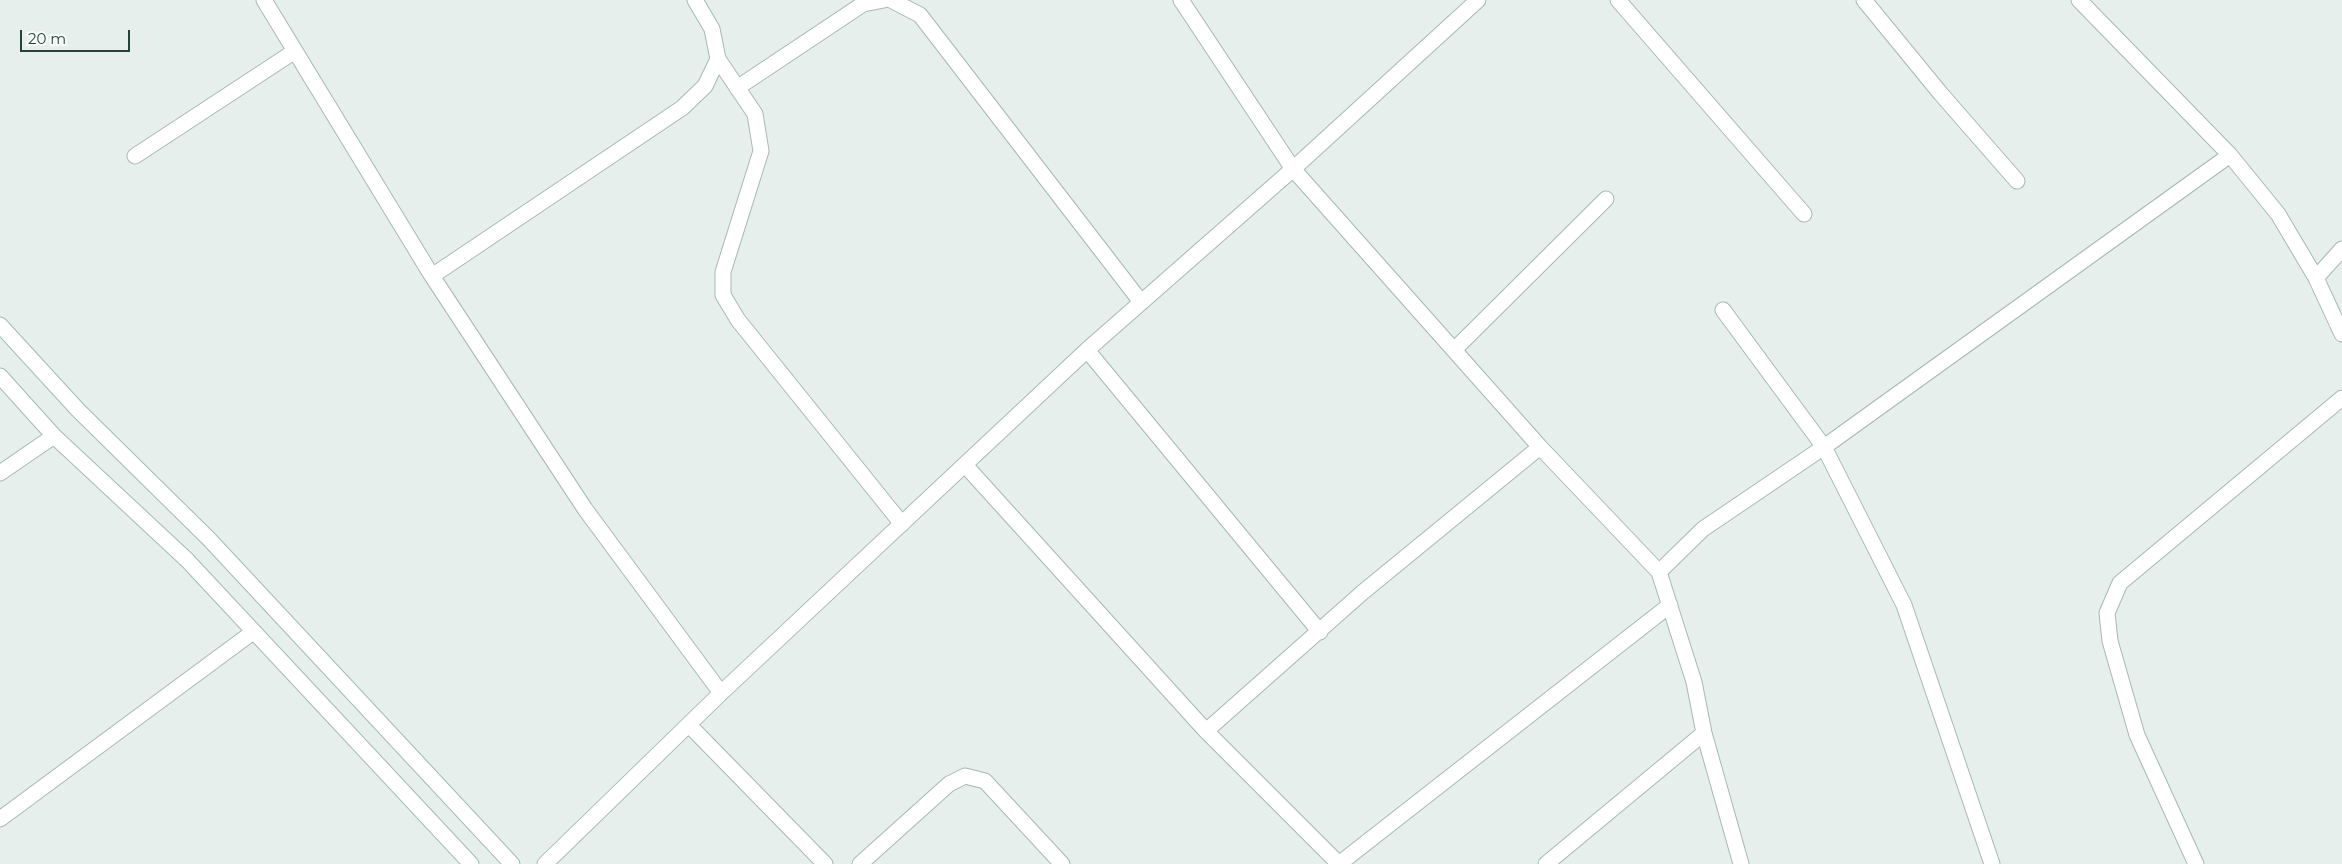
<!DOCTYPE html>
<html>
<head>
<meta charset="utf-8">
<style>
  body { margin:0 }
  #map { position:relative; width:2342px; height:864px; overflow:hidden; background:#e6efeb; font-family:Montserrat,sans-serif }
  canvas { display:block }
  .scale { position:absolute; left:20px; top:30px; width:110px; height:22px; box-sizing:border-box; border:2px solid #24423a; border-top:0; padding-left:6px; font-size:15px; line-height:18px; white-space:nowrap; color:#24423a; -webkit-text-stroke:4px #f7fbf9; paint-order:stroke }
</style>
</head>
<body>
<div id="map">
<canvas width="2342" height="864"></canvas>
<div class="scale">20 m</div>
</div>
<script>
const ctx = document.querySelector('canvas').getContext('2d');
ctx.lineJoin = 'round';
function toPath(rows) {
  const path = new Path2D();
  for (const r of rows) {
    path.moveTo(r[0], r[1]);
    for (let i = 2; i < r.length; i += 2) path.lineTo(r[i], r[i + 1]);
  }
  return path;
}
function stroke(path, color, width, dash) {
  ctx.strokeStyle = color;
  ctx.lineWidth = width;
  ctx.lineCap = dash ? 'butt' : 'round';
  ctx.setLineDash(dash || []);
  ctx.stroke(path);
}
const lane = toPath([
  [0,819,253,632]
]);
const street = toPath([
  [264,0,432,276,585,509,721,693],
  [891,0,920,15,1141,302],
  [1181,0,1293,169,1540,447,1659,572,1694,682,1704,733,1741,864],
  [1618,0,1804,214],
  [1864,0,1941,94,2017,181],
  [2079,0,2230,155,2278,214,2316,278,2342,334],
  [718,59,755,114,761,151,723,272,723,295,738,320,902,524],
  [737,88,863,4,884,0],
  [135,156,295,51],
  [432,276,682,108,705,86,718,59,712,29,695,0],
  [2316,278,2342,249],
  [1723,310,1824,447,1904,605,1992,864],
  [1087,350,1320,632],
  [1454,350,1606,199],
  [965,465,1206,731,1339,864],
  [0,473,54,436],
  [1659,572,1703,529,1824,447,2230,155],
  [689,725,825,864],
  [1206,731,1363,592,1540,447],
  [545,864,721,693,1087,350,1293,169,1478,0],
  [860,864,949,784,965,776,985,781,1062,864],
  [1339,864,1670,605],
  [1546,864,1704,733],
  [2196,864,2137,735,2110,641,2107,613,2120,583,2342,398]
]);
const secondary = toPath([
  [0,325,78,410,209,539,512,864],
  [0,376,54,436,187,560,471,864]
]);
stroke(lane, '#a8b8b2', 17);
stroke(street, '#a8b8b2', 17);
stroke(secondary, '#a4bbb3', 17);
stroke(lane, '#fff', 15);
stroke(street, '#fff', 15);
stroke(secondary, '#fff', 15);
</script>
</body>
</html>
